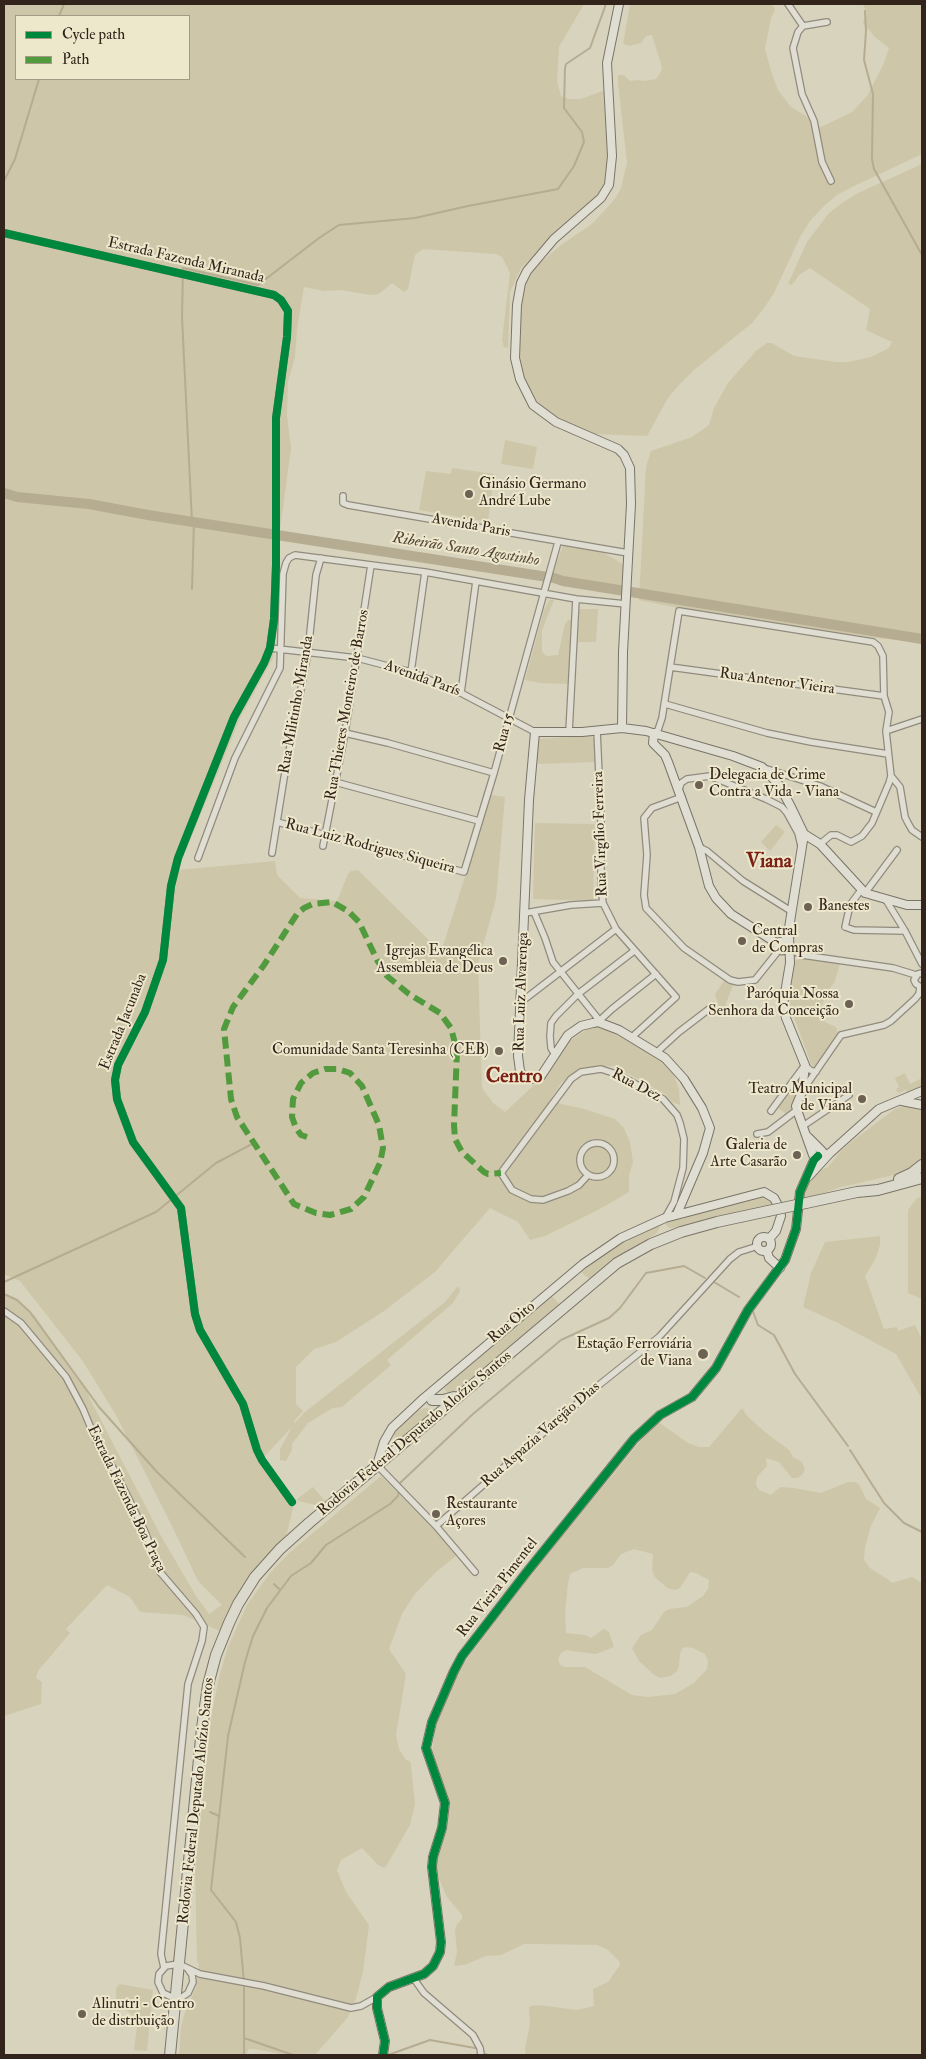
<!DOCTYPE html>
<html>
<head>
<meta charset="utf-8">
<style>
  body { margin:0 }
  #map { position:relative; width:926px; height:2059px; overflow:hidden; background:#d8d3bd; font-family:"IM FELL Double Pica",serif }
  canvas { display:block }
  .frame { position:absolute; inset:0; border:5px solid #33241b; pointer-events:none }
  .legend { position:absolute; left:15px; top:15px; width:175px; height:65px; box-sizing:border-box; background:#ede7cc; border:1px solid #a39985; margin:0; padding:6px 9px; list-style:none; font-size:15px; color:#33241b }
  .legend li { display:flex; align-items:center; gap:10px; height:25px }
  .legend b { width:25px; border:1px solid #a39985 }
</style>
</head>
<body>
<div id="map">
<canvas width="926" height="2059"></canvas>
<div class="frame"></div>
<ul class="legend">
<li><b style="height:6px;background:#00873e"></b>Cycle path</li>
<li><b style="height:6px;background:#519b3e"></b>Path</li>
</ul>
</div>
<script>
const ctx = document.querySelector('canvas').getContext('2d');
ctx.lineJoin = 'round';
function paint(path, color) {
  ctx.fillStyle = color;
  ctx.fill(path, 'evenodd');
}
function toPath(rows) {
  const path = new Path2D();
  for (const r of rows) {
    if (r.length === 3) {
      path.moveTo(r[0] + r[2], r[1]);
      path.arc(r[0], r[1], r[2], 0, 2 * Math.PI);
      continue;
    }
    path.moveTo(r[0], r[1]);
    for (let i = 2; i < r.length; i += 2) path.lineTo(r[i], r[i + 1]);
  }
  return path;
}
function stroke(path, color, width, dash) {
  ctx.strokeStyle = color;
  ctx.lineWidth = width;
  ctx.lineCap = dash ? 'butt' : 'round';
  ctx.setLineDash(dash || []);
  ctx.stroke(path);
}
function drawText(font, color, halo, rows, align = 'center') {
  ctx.font = font + ' "IM FELL Double Pica",serif';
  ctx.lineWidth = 4;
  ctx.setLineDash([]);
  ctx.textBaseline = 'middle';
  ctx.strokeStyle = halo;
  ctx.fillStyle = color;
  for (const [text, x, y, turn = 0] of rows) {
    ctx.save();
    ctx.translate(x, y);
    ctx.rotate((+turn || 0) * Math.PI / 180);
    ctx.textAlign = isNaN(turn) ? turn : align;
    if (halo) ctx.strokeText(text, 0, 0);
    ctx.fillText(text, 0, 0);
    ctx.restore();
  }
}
paint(toPath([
  [4,4,584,4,559,47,557,82,561,96,569,99,581,99,605,90,609,162,606,185,589,203,521,268,510,292,508,348,504,347,502,340,510,273,502,257,496,254,423,249,415,255,408,289,404,292,392,283,379,294,370,295,340,290,323,291,304,287,297,329,295,357,288,382,287,415,291,448,280,530,279,618,273,658,241,716,178,870,275,861,277,875,300,898,337,901,348,874,351,871,358,870,441,952,491,795,505,797,496,899,478,964,482,1088,493,1103,505,1112,549,1071,567,1042,593,1026,604,1029,655,1053,671,1068,679,1089,680,1105,672,1102,665,1094,614,1066,583,1068,561,1083,551,1098,561,1104,584,1109,615,1119,624,1128,630,1142,633,1162,629,1175,629,1192,598,1210,545,1236,530,1240,518,1222,490,1208,435,1272,384,1311,336,1342,314,1349,296,1367,296,1404,303,1411,295,1420,294,1424,305,1412,445,1302,458,1286,460,1291,453,1303,387,1360,391,1365,342,1407,333,1408,308,1423,292,1444,292,1450,286,1461,280,1460,280,1449,292,1427,264,1457,295,1500,286,1537,260,1564,232,1605,220,1631,183,1615,140,1612,130,1597,107,1585,66,1629,70,1633,38,1671,36,1678,42,1682,41,1704,4,1716,4,1294,12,1297,35,1316,87,1391,90,1399,161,1536,196,1596,209,1614,222,1605,198,1581,172,1526,116,1415,82,1360,20,1281,4,1274],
  [16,16,189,16,189,79,16,79],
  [630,4,772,4,775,10,771,18,765,49,772,74,778,90,791,107,806,116,819,128,852,112,867,96,883,65,889,48,876,38,863,23,867,14,863,4,922,4,922,154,854,186,837,195,823,207,810,221,800,237,774,293,764,308,752,323,694,370,679,385,668,398,647,436,594,434,559,422,549,416,537,401,523,379,520,369,519,307,526,281,538,265,561,245,592,224,615,199,621,188,627,163,618,83,618,75,624,75,630,81,638,80,645,81,656,79,661,72,662,67,652,35,646,36,641,43,629,46,623,44],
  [922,164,922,642,876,638,728,618,639,600,646,467,651,451,692,437,709,425,714,408,728,383,756,351,767,343,772,343,794,356,836,362,848,362,871,357,889,348,892,342,866,330,870,309,810,268,799,275,792,285,788,284,807,242,829,213,842,203,858,193],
  [505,440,537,447,533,469,501,464],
  [452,468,494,474,488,522,419,510,426,471,451,474],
  [563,545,601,551,621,563,625,567,624,591,551,578],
  [549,600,554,600,542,630,542,652,547,656,558,655,565,624,568,620,575,619,571,684,540,683,525,680,544,610],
  [579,609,598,609,596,642,578,642],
  [581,736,591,736,595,739,596,762,537,764,537,743,539,739],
  [535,823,595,824,593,901,533,899],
  [776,825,785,832,770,851,761,842],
  [801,958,840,963,835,981,826,994,822,1006,825,1022,836,1027,838,1034,815,1067,811,1064,790,1006,794,961],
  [724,981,734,983,726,1003,727,1014,722,1016,715,994],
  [905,1073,910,1084,922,1078,922,1087,908,1094,906,1090,898,1093,896,1089,899,1087,895,1078],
  [800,1074,794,1109,787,1115,777,1107],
  [902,1106,909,1106,922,1111,922,1163,903,1173,841,1187,800,1201,805,1185,815,1173,828,1167,841,1151,851,1142,895,1109],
  [767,1194,776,1205,673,1228,669,1228,666,1225,666,1221,682,1216],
  [922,1197,922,1299,908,1293,908,1210,917,1198],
  [660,1223,660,1227,656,1234,631,1249,591,1280,581,1272,618,1243],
  [880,1236,880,1245,875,1260,865,1276,884,1329,897,1327,898,1331,915,1325,922,1340,922,1399,896,1354,838,1323,803,1307,811,1273,825,1242],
  [551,1295,560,1305,450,1395,444,1389,465,1364],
  [426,1408,435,1411,396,1444,394,1438,395,1431,419,1410],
  [742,1408,748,1417,765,1432,789,1450,793,1457,802,1462,805,1470,802,1475,797,1478,792,1478,779,1462,766,1458,767,1466,757,1477,756,1485,759,1490,771,1495,780,1487,793,1488,821,1493,848,1482,856,1482,860,1486,866,1499,880,1508,871,1526,865,1547,864,1560,870,1568,889,1580,892,1583,912,1577,922,1583,922,2055,526,2055,525,2048,530,2024,529,2008,531,2006,538,2005,577,2010,594,2006,593,1989,608,1982,620,1965,619,1961,608,1950,597,1945,538,1944,524,1944,501,1955,486,1956,464,1965,454,1966,457,1952,455,1931,457,1924,462,1919,462,1915,447,1897,435,1870,447,1800,432,1754,436,1719,457,1672,539,1564,657,1421,688,1443,699,1447,709,1447],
  [634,1549,653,1554,652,1570,655,1577,667,1588,675,1590,680,1588,690,1572,696,1573,709,1580,708,1589,703,1596,687,1607,669,1609,664,1612,652,1630,641,1635,632,1648,639,1661,653,1674,660,1678,671,1676,677,1671,679,1666,680,1654,682,1649,685,1647,693,1648,705,1654,708,1661,707,1669,694,1683,675,1694,648,1697,632,1695,585,1667,565,1667,560,1665,558,1659,561,1653,566,1650,596,1654,614,1647,609,1632,604,1629,591,1638,585,1635,566,1633,565,1614,568,1583,570,1574,583,1568,608,1568,613,1565,621,1554],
  [381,1476,435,1530,456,1556,436,1572,414,1595,402,1614,389,1649,406,1674,396,1735,399,1749,406,1760,410,1761,411,1765,415,1804,410,1825,385,1868,378,1865,362,1848,341,1860,337,1870,346,1892,369,1925,363,1972,355,2002,348,2017,315,2055,286,2055,255,2049,249,2049,246,2055,179,2055,181,2027,184,2015,196,1987,199,1965,197,1960,195,1871,212,1712,219,1677,228,1647,247,1605,270,1573,289,1553],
  [313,1487,326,1502,320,1506,298,1501,297,1499],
  [120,1984,153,1990,147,2051,134,2050,138,2019,123,2008,116,1998,116,1988]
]), '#cec6a9');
stroke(toPath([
  [865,11,866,31,864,60,873,94,872,159,874,169,922,255],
  [59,16,64,4],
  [4,181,15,159,39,79],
  [192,522,182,317,183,268,258,285,319,238,339,225,415,218,468,206,558,189,574,166,584,142,582,132,564,108,565,68,566,64,590,48,606,4],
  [192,589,194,522],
  [4,1282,156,1212,216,1163,252,1144],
  [714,1282,739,1297],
  [4,1294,17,1300,30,1312,99,1407,157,1472,245,1557],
  [752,1309,758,1325,774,1335,795,1374,848,1446],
  [850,1450,884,1503,904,1523,922,1532],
  [400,1486,400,1483,473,1414,561,1340,609,1318,620,1308,646,1273,684,1266,705,1278],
  [274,1584,280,1590],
  [210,1812,219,1816],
  [244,2038,293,2055],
  [485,2054,488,2055],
  [244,2055,244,1983,240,1938,236,1922,211,1890,228,1736,245,1662,253,1636,267,1608,291,1576,311,1563,326,1545,390,1504,398,1496,399,1490],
  [388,2055,430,2040,475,2048]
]), '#b6ac91', 2);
stroke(toPath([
  [4,493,17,497,89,504,148,515,554,578,563,581,922,639]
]), '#b6ac91', 10);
const street = toPath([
  [788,4,803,26],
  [827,22,803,26,798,32,793,48,802,94,814,121,822,162,831,181],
  [4,233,274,295,281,300,288,311,287,337,276,418,276,565,274,619,270,648,264,663,234,717,178,858,171,886,163,960,145,1012,118,1065,115,1080,117,1099,133,1142,181,1208,195,1314,200,1330,243,1404,257,1450,262,1460,292,1502],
  [343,496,343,503,348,505,628,553],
  [270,648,357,658,411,672,461,693,535,732],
  [670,667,884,696],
  [411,672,425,572],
  [461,693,476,581],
  [665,704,767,733,811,742,888,754],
  [597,730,601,822,601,887,603,903,616,929,676,997,632,1037],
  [886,731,922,719],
  [569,732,576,599],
  [345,733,388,743,494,773],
  [654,733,658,730,662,718,679,611,873,642,878,646,883,656,884,696,889,712,886,731,891,776,889,783,872,823,862,836,851,842,837,835,831,835,820,844],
  [764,768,820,786,876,812],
  [891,776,900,787,905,817,908,823,912,830,922,837],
  [335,782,479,821],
  [679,790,681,783,687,779,710,776,766,799,782,807,787,813,798,833,801,846],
  [682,797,652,808,644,818,647,855,644,895,646,908,684,948,730,980,738,982,755,980,779,950],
  [277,822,464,872,494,773,558,542],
  [323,846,345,733,371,565],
  [699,847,707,851,743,881,791,911],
  [272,853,284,778,308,652,316,575,321,558],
  [198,858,235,758,280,668,283,574,286,563,289,558,295,555,425,572,576,599,626,604],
  [861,890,850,905,845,927,854,930,905,931],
  [865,893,897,850],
  [886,900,905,931,922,964],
  [534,912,545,938,553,962,599,1020],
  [525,913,571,905,603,903],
  [788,949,802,955,893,968,916,975],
  [921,987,916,984,914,980,918,974,922,973],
  [521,1002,616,929],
  [598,1022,612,1009,656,974],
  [657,1052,679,1032,713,1006],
  [555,1055,551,1048,550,1036,551,1023,556,1016,578,994,634,951],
  [803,1090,841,1035,884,1025,891,1021,915,999,919,994,920,987],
  [771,1111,805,1065,810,1070,816,1072],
  [803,1126,849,1095],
  [757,1134,768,1132,797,1110],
  [597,1160,17],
  [588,1175,579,1185,568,1191,543,1200,531,1199,512,1190,501,1173,571,1079,581,1072,601,1069,619,1075,663,1099,677,1115,680,1123,684,1139,683,1168,674,1202,665,1218],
  [4,1311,21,1323,66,1377,83,1409,98,1445,115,1471,145,1532,160,1572,196,1614,204,1627,202,1641,188,1684,161,1954,164,1968],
  [377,1465,436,1526,475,1572],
  [436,1526,594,1389,659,1337,730,1259,739,1252,758,1246],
  [187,1968,192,1975,193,1982,188,1993,182,1997,174,1998,163,1993,158,1982,159,1974,166,1966,178,1964,181,1965,200,1974,264,1986,351,2008,361,2006,377,1997],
  [414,1979,424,1993,473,2035,480,2048,481,2055]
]);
const secondary = toPath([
  [619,4,607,63,612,156,609,185,601,198,554,239,527,271,521,283,517,305,515,358,520,379,533,405,556,422,618,449,624,455,630,468,631,504,623,652,622,728],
  [654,733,653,743,665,755,668,762,699,847,709,886,716,898,731,914,778,944],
  [804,834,820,844,865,893,907,905,922,905],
  [789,935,790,963,783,1005,786,1018,805,1065,802,1092,796,1106,797,1110,813,1155,818,1156],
  [782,946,4.5],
  [902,1101,922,1105],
  [808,1137,822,1151],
  [825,1155,830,1153,879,1109,922,1091],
  [809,1176,830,1153],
  [677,1214,703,1153,710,1128,702,1108,684,1079,665,1058,619,1030,598,1022,593,1023,581,1026,568,1035,541,1076,532,1079,523,1076,520,1071,518,1056,529,800,535,732,582,732,622,728,646,731,733,756,762,767,779,785,790,805,804,834,789,928,785,942],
  [764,1244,7],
  [767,1251,769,1258,780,1268],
  [377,1465,384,1442,392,1428,424,1398,583,1264,621,1238,665,1218,764,1192,774,1198,780,1209,781,1216,776,1231,769,1239],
  [383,2055,385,2041,377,2008,377,1997,389,1987,424,1974,433,1966,440,1952,441,1942,432,1867,433,1857,442,1828,445,1803,426,1748,432,1722,454,1671,462,1656,526,1573,634,1439,660,1415,692,1397,716,1368,748,1310,785,1260,796,1229,800,1192,814,1160,818,1156]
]);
const highway = toPath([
  [899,1179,912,1173,922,1165],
  [806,1203,857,1192,878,1190,922,1178],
  [432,1400,443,1400,454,1397],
  [170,2055,202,1728,208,1685,216,1655,229,1623,238,1604,255,1577,280,1549,309,1523,617,1263,651,1244,681,1232,717,1222,768,1211]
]);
stroke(street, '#908b7e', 8);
stroke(secondary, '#797468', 10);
stroke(highway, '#797468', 12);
stroke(street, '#e0ded3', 5.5);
stroke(secondary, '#e0ded3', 8);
stroke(highway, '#dbd9cb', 10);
const highwayBridge = toPath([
  [768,1211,806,1203]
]);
stroke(highwayBridge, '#797468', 12, []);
stroke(highwayBridge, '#dbd9cb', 10);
stroke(toPath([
  [307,1137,301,1135,296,1128,292,1117,293,1099,301,1083,313,1073,325,1069,338,1069,350,1073,362,1086,379,1125,383,1148,380,1163,364,1197,351,1209,330,1215,316,1213,294,1204,237,1117,231,1099,224,1029,233,1007,264,965,297,914,304,908,313,904,332,902,348,911,359,922,377,960,387,976,409,994,440,1013,451,1028,457,1051,454,1125,455,1139,462,1152,484,1172,488,1174,501,1173]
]), '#519b3e', 6, [12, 6]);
stroke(toPath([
  [4,233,274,295,281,300,288,311,287,337,276,418,276,565,274,619,270,648,264,663,234,717,178,858,171,886,163,960,145,1012,118,1065,115,1080,117,1099,133,1142,181,1208,195,1314,200,1330,243,1404,257,1450,262,1460,292,1502],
  [383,2055,385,2041,377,2008,377,1997,389,1987,424,1974,433,1966,440,1952,441,1942,432,1867,433,1857,442,1828,445,1803,426,1748,432,1722,454,1671,462,1656,526,1573,634,1439,660,1415,692,1397,716,1368,748,1310,785,1260,796,1229,800,1192,814,1160,818,1156]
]), '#00873e', 8);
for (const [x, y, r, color] of [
  [469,494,5,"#6d6154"],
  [699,785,5,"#6d6154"],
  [808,907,5,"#6d6154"],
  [742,941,5,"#6d6154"],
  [503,961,5,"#6d6154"],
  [849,1004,5,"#6d6154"],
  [499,1051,5,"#6d6154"],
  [862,1099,5,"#6d6154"],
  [797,1155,5,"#6d6154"],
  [703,1354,6,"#6d6154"],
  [436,1514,5,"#6d6154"],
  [82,2014,5,"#6d6154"]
]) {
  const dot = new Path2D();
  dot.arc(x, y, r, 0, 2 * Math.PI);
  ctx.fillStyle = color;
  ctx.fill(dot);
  stroke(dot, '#ede7cc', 2);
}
drawText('15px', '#33241b', '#ede7cc', [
  ["Estrada Fazenda Miranada",186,261,13],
  ["Avenida Paris",471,526,10],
  ["Avenida París",422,679,20],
  ["Rua Antenor Vieira",777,682,8],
  ["Rua Militinho Miranda",297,705,-80],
  ["Rua Thieres Monteiro de Barros",348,705,-80],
  ["Rua 15",505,733,-75],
  ["Rua Virgílio Ferreira",601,834,-92],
  ["Rua Luiz Rodrigues Siqueira",370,847,15],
  ["Rua Luiz Alvarenga",522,992,-88],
  ["Estrada Jacunaba",124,1022,-68],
  ["Rua Dez",636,1086,28],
  ["Rua Oito",512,1323,-40],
  ["Rodovia Federal Deputado Aloízio Santos",415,1434,-40],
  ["Rua Aspazia Varejão Dias",541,1435,-41],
  ["Estrada Fazenda Boa Praça",126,1499,64],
  ["Rua Vieira Pimentel",498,1588,-52],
  ["Rodovia Federal Deputado Aloízio Santos",197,1801,-84]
]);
drawText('15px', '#33241b', '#ede7cc', [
  ["Ginásio Germano",479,485],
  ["André Lube",479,502],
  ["Delegacia de Crime",709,776],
  ["Contra a Vida - Viana",709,793],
  ["Banestes",818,907],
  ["Central",752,932],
  ["de Compras",752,949],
  ["Igrejas Evangélica",493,952,"right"],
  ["Assembleia de Deus",493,969,"right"],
  ["Paróquia Nossa",839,995,"right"],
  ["Senhora da Conceição",839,1012,"right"],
  ["Comunidade Santa Teresinha (CEB)",489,1051,"right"],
  ["Teatro Municipal",852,1090,"right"],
  ["de Viana",852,1107,"right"],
  ["Galeria de",787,1146,"right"],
  ["Arte Casarão",787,1163,"right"],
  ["Estação Ferroviária",692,1345,"right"],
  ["de Viana",692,1362,"right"],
  ["Restaurante",446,1505],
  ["Açores",446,1522],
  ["Alinutri - Centro",92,2005],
  ["de distrbuição",92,2022]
], 'left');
drawText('italic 16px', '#564839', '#ede7cc', [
  ["Ribeirão Santo Agostinho",466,550,9]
]);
drawText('bold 20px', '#7a1f14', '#ede7cc', [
  ["Viana",769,863],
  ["Centro",514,1078]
]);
</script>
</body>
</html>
